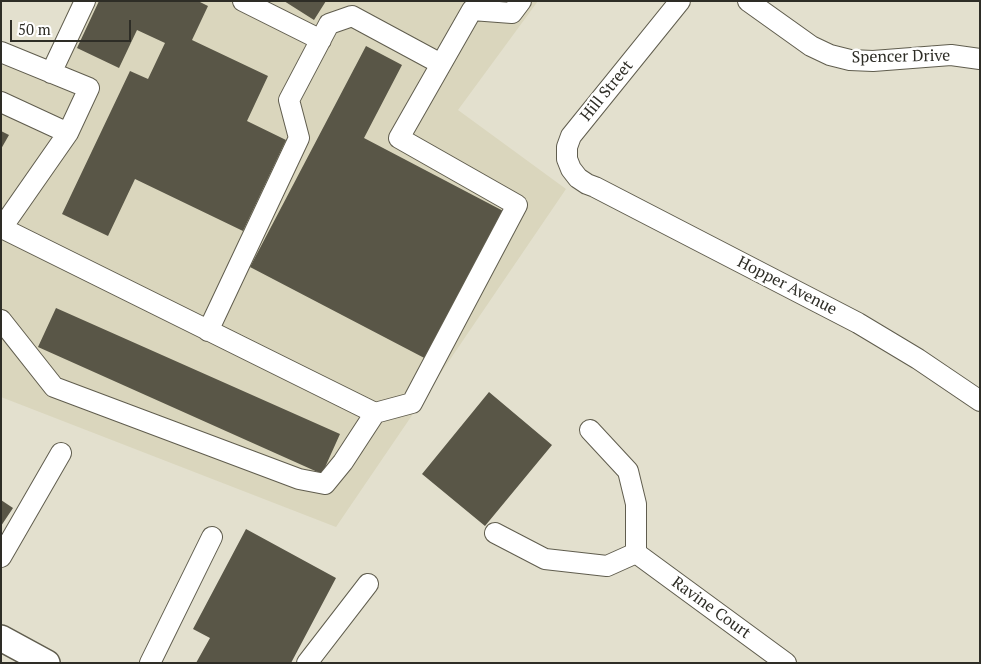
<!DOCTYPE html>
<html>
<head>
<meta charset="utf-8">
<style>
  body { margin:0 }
  #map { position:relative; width:981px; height:664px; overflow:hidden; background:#e3e0ce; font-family:"PT Serif",serif }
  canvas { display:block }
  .frame { position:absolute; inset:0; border:2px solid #2e2d26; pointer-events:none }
  .scale { position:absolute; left:10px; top:20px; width:121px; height:22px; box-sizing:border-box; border:2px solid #2e2d26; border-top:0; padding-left:6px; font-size:15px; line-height:18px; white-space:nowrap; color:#2e2d26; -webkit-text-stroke:4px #fff; paint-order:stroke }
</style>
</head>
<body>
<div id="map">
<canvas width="981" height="664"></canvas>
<div class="frame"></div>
<div class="scale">50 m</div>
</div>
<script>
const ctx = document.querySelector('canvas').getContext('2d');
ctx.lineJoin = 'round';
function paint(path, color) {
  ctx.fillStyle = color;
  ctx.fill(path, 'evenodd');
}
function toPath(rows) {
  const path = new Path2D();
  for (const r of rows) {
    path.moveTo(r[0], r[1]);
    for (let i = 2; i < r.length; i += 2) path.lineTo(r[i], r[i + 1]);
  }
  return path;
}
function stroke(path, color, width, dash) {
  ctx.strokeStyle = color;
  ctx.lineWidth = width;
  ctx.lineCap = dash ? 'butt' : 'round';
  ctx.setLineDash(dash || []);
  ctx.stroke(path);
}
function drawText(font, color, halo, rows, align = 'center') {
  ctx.font = font + ' "PT Serif",serif';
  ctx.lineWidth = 5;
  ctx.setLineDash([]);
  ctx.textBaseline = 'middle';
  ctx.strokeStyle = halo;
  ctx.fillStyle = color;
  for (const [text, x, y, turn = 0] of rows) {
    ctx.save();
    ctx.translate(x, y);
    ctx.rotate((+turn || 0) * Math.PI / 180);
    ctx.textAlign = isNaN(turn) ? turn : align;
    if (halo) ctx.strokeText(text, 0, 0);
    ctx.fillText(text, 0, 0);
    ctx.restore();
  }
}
paint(toPath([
  [72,1,538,1,458,110,566,189,336,527,1,397,1,65,43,70]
]), '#dad6bd');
paint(toPath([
  [99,1,198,1,208,6,192,40,268,76,247,121,286,140,243,231,135,179,108,236,62,214,130,71,148,79,165,43,137,30,119,68,77,48],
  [284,1,326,1,314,20],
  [366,46,402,65,364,138,509,214,432,362,250,267],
  [1,131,9,135,1,149],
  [56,308,340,434,322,474,38,347],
  [489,392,552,445,485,526,422,474],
  [1,500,13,508,1,526],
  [246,529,336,578,291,663,196,663,210,638,193,629]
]), '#595647');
const minor = toPath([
  [243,1,321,40],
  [680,1,571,136,567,147,567,159,571,169,578,178,587,184,595,187,858,323,918,359,980,401],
  [748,1,811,46,830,55,850,60,873,61,951,55,980,59],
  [1,52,89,88,68,133,1,229],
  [51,73,85,1],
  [1,102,68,133],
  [1,320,54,387,299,479,325,484,343,462,375,413,2,228],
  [208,331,299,138,289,100,329,24,352,16,441,64],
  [375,413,412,403,517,205,399,138,472,10,512,13,521,1],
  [590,430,628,471,636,504,636,553],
  [495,533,545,559,607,566,636,553],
  [636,553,786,663],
  [1,557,61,453],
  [150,663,212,537],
  [307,663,368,584]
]);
const major = toPath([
  [1,638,47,663]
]);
stroke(minor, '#605d4e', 22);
stroke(major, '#605d4e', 28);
stroke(minor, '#fff', 20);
stroke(major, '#fff', 25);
drawText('16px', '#2e2d26', '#fff', [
  ["Spencer Drive",901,57,-1],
  ["Hill Street",607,91,-51],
  ["Hopper Avenue",787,286,27],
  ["Ravine Court",711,608,36]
]);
</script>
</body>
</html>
